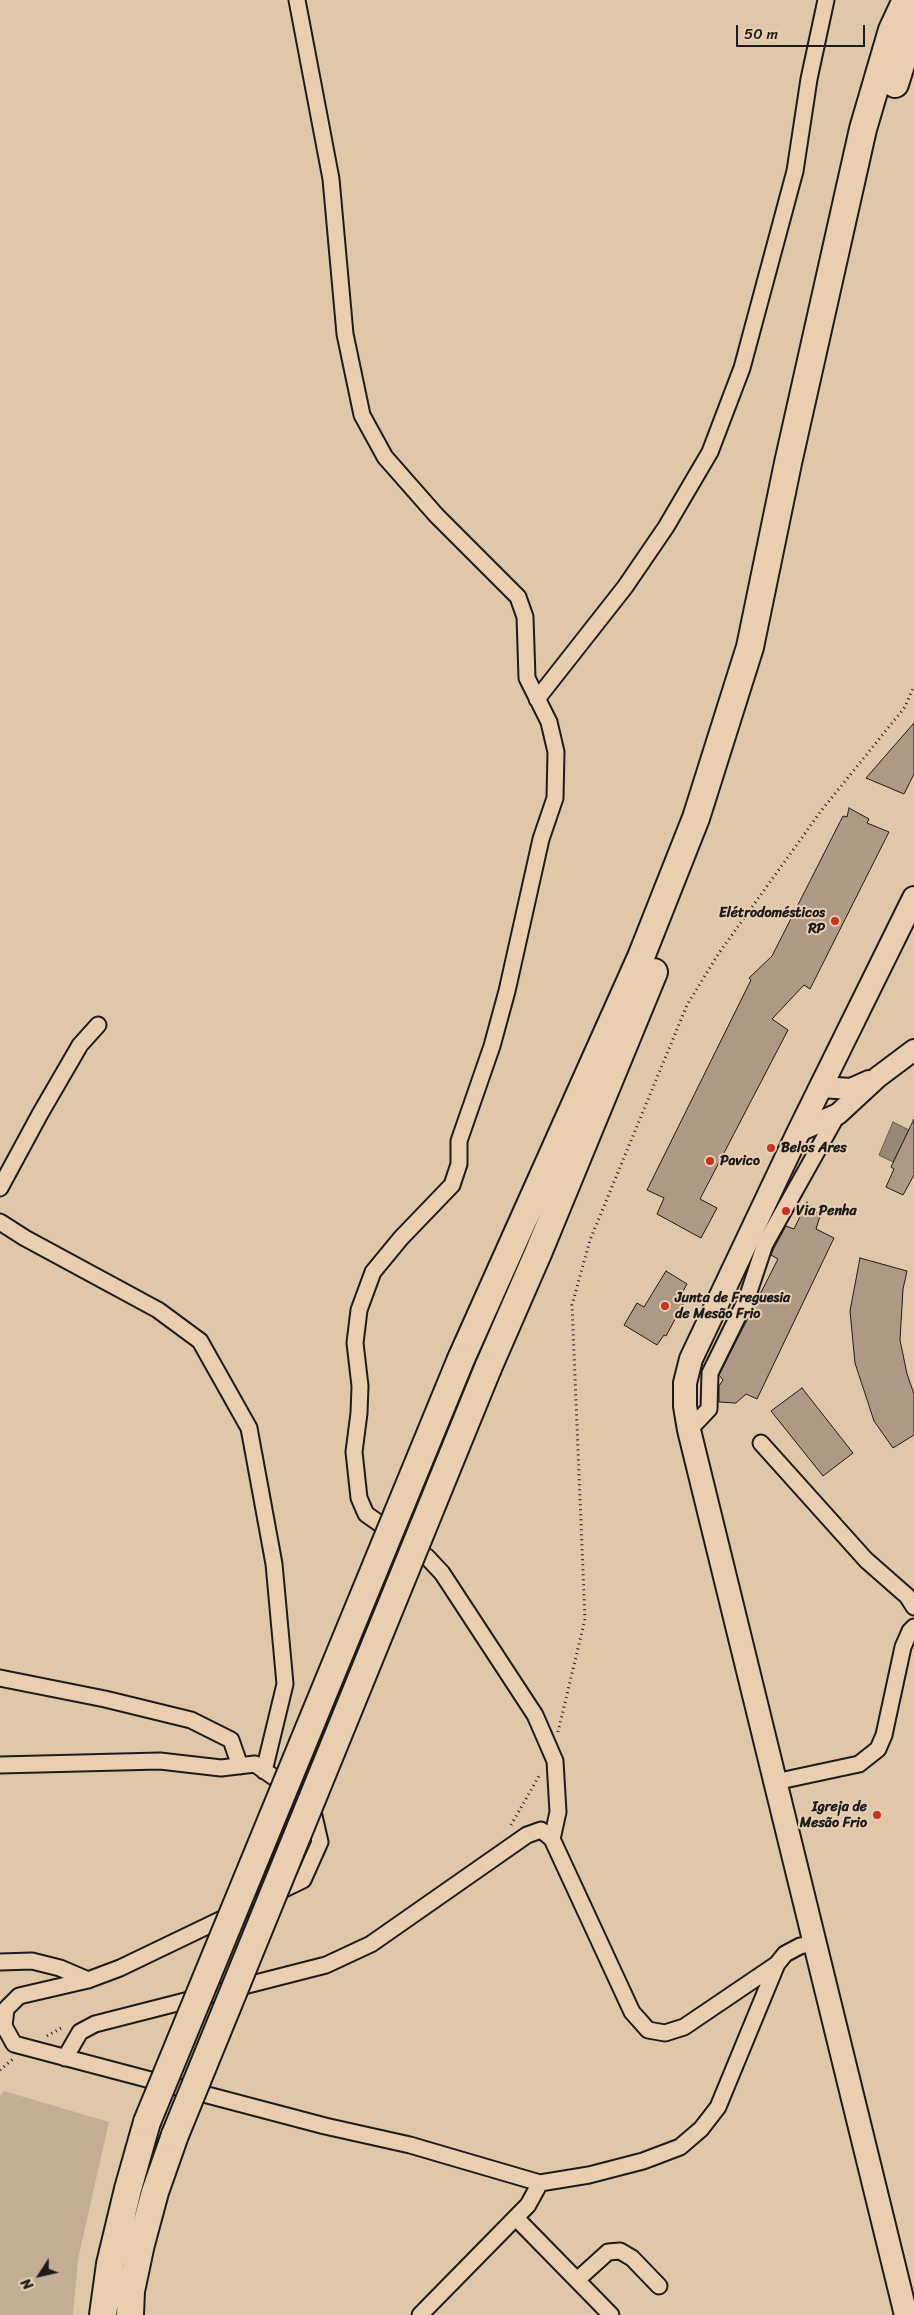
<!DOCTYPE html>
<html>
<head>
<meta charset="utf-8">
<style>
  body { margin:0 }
  #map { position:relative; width:914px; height:2315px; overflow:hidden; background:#e1c7aa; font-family:Sriracha,sans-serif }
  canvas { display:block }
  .north { position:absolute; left:15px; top:2250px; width:50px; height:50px; -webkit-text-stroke:4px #e9ceb0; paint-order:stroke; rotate:235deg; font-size:14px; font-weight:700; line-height:20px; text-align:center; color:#1c1c1c }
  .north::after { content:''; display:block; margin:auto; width:18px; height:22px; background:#1c1c1c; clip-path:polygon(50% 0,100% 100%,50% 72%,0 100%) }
  .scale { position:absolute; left:736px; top:25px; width:129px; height:22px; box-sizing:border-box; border:2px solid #1c1c1c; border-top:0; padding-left:6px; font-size:15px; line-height:18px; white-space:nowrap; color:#1c1c1c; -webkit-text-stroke:4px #e9ceb0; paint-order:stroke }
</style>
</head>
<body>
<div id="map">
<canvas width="914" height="2315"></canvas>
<div class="north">N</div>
<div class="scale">50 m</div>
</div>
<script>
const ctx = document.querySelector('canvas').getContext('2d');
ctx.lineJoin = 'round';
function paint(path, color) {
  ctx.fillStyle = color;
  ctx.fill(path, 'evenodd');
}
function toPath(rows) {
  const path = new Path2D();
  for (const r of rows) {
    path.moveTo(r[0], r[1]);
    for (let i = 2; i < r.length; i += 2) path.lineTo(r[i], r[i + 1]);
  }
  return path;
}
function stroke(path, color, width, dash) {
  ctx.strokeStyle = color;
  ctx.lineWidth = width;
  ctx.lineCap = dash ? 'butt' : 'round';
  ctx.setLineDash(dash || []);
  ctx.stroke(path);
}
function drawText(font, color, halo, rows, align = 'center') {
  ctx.font = font + ' Sriracha,sans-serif';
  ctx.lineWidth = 4;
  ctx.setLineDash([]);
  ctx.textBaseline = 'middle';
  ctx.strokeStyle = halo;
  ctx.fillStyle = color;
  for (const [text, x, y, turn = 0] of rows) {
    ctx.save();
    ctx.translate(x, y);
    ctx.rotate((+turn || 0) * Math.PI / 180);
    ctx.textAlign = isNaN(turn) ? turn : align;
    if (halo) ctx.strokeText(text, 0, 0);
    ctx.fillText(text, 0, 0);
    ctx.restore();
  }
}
paint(toPath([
  [4,2091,109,2122,78,2259,73,2315,0,2315,0,2096]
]), '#c3ad95');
const water = toPath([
  [893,1122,909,1130,893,1162,879,1155,893,1122]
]);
paint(water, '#988876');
stroke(water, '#665d52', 1);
const building = toPath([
  [914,723,914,774,904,794,866,778,914,723],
  [849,808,869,819,867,823,889,832,810,989,804,985,772,1019,788,1030,700,1199,717,1208,701,1238,657,1214,664,1198,647,1190,751,980,749,978,772,956,843,816,847,817,849,808],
  [914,1119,914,1175,903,1195,886,1187,894,1169,891,1167,914,1119],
  [807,1202,820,1216,816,1229,834,1238,757,1399,746,1394,736,1403,719,1402,719,1386,723,1380,719,1375,778,1259,771,1255,774,1248,786,1226,794,1229,807,1202],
  [860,1258,907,1271,903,1289,900,1340,907,1374,914,1394,914,1435,893,1448,874,1421,855,1363,850,1311,860,1258],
  [666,1271,687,1284,682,1293,687,1297,666,1336,664,1335,657,1345,624,1325,637,1303,644,1307,666,1271],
  [802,1388,853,1453,823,1476,771,1411,802,1388]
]);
paint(building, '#ad9984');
stroke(building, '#1c1c1c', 1);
const street = toPath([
  [297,0,331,179,345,334,362,415,385,457,436,515,518,597,525,617,527,678,549,722,556,752,555,798,541,839,507,991,492,1046,459,1141,459,1164,452,1185,401,1238,373,1272,359,1310,355,1343,360,1386,359,1413,354,1452,359,1498,366,1514,427,1557,442,1573,535,1715,555,1761,558,1812,552,1839],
  [537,699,625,587,666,527,710,452,742,368,795,171,809,79,826,0],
  [0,1188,40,1114,80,1045,98,1025],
  [0,1222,25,1238,158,1310,200,1341,249,1428,274,1564,285,1684,264,1771],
  [689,1430,709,1409,710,1373,747,1298,765,1244,840,1110],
  [761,1443,866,1560,907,1596,914,1607],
  [0,1678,105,1699,191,1720,231,1740,240,1766],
  [0,1765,160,1761,221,1768,255,1764,311,1803,320,1842,303,1880,120,1968,88,1980,19,1996,6,2009,4,2026,14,2044,325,2126,410,2145,540,2183,589,2175,643,2161,680,2147,701,2129,718,2107,777,1964,785,1954,800,1946,815,1943],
  [775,1782,859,1764,878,1749,884,1735,903,1647,910,1631,914,1627],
  [0,1962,32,1961,60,1968,88,1980],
  [65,2058,80,2032,95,2024,326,1965,371,1944,527,1835,541,1830,552,1839,632,2012,648,2030,665,2033,684,2027,777,1964],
  [516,2218,611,2315],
  [577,2280,608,2252,620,2251,632,2258,659,2286],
  [420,2315,528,2205,540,2183]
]);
const secondary = toPath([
  [821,1087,851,1089,869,1081],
  [799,1131,838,1114,878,1077,914,1050]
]);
const primary = toPath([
  [906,2315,689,1430,685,1406,685,1383,691,1359,799,1131,914,898]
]);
const highway = toPath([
  [895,84,914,23],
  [461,1359,641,957,696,818,750,647,788,463,863,129,892,30,906,0],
  [488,1368,539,1251,654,972],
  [103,2315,110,2264,128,2189,147,2122],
  [130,2315,131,2291,141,2244,155,2192,175,2135]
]);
stroke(street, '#1c1c1c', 19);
stroke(secondary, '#1c1c1c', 24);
stroke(primary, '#1c1c1c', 26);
stroke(highway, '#1c1c1c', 30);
stroke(toPath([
  [558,1732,585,1619,572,1305,590,1240,687,1005,719,953,821,811,905,707,914,686],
  [511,1825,539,1776],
  [47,2036,63,2027],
  [0,2070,13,2059]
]), '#1c1c1c', 3, [1, 4]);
stroke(street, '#e9ceb0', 15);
stroke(secondary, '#e9ceb0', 20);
stroke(primary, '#e9ceb0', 22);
stroke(highway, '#e9ceb0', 26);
const highwayBridge = toPath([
  [147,2122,461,1359],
  [175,2135,488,1368]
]);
stroke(highwayBridge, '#1c1c1c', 30, []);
stroke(highwayBridge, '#e9ceb0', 26);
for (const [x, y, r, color] of [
  [835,921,5,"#c8321e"],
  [771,1148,5,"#c8321e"],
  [710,1161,5,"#c8321e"],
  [786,1211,5,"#c8321e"],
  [665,1306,5,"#c8321e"],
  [877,1815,5,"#c8321e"]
]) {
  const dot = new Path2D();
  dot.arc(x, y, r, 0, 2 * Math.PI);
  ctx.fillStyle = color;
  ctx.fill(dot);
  stroke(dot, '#e9ceb0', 2);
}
drawText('bold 14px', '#1c1c1c', '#e9ceb0', [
  ["Elétrodomésticos",825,913,"right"],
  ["RP",825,929,"right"],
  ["Belos Ares",781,1148],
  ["Pavico",720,1161],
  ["Via Penha",796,1211],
  ["Junta de Freguesia",675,1298],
  ["de Mesão Frio",675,1314],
  ["Igreja de",867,1807,"right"],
  ["Mesão Frio",867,1823,"right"]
], 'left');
</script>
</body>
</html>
